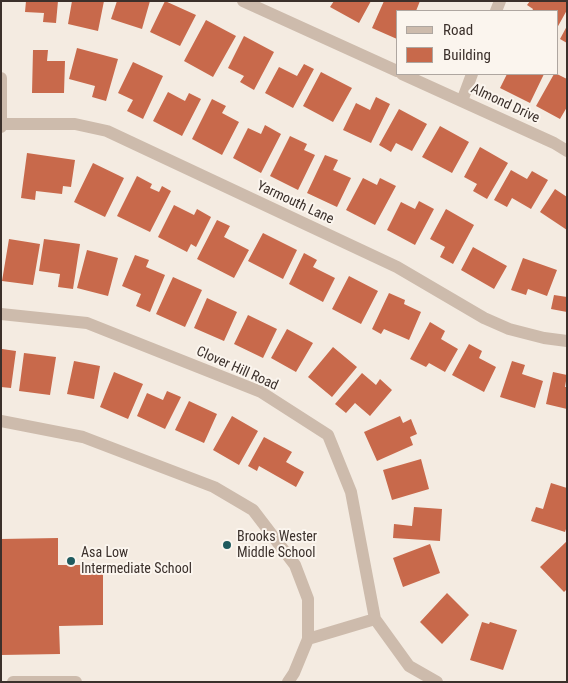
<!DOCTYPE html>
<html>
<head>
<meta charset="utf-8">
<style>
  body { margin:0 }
  #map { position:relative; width:568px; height:683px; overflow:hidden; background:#f4ebe1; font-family:"Roboto Condensed",sans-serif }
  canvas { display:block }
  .frame { position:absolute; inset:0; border:2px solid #3b302b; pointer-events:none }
  .legend { position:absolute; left:396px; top:10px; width:162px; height:65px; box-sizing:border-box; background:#fbf5ee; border:1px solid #aea6a0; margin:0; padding:6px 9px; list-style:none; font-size:15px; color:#3b302b }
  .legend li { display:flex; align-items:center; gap:10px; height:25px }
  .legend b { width:25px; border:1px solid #aea6a0 }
</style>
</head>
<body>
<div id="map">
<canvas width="568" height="683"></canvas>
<div class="frame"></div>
<ul class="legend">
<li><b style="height:6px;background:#cdbbac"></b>Road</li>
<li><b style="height:14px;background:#c8694b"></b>Building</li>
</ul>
</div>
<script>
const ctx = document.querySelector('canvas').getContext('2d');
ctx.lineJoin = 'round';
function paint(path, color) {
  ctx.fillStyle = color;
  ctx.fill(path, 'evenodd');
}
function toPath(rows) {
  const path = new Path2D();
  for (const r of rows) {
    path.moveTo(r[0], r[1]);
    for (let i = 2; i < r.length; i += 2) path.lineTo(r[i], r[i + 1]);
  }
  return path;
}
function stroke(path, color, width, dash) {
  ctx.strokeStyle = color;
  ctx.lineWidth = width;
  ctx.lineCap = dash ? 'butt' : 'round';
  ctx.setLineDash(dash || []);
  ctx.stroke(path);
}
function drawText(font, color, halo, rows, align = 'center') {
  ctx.font = font + ' "Roboto Condensed",sans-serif';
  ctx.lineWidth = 4;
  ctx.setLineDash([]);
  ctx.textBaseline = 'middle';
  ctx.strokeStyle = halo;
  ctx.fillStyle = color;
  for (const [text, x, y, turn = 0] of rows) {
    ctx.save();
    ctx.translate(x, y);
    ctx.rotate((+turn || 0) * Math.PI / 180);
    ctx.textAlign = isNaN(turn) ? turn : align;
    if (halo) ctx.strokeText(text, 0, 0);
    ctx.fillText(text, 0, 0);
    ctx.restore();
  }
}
paint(toPath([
  [26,1,58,1,56,23,43,22,44,13,25,12],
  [72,1,104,1,98,31,68,24],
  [117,1,150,1,142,29,111,19],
  [165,1,196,15,180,46,150,32],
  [334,1,371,1,359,23,330,7],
  [384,1,420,1,416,11,397,11,397,39,372,28],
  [530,1,567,1,567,10,557,28,557,11,532,11,533,9,527,5],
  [206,20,236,36,213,77,184,61],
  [567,26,567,43,560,39],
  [244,36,274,52,254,90,240,82,244,76,228,68],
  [77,48,118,59,106,101,92,97,95,86,69,79],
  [33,50,48,50,47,61,65,61,64,93,32,93],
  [133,62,163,76,143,119,127,111,133,100,118,93],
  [304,64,314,69,293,108,265,93,279,67,297,76],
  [321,72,352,88,333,122,303,106],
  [507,74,544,74,530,103,500,88],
  [554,74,557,74,567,79,567,107,560,119,536,106],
  [168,92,185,101,189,93,201,99,182,136,153,121],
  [376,97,390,104,371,143,343,130,356,103,370,110],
  [212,99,226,106,222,113,239,122,222,155,192,139],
  [399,109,427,124,412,151,396,143,391,152,379,145],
  [265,125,281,134,261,173,233,158,248,128,261,134],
  [440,126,469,142,452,173,422,157],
  [290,136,307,144,304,150,315,155,298,190,270,176],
  [480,147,508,163,487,199,473,191,477,184,464,177],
  [27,153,75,160,71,187,63,186,62,194,36,191,35,200,21,198],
  [325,155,338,160,333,170,351,178,337,207,307,193],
  [93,163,124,178,105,217,74,202],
  [511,170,527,179,532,171,548,180,531,209,512,198,507,207,494,200],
  [137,176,152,184,150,188,159,192,162,186,171,191,150,232,117,216],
  [363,178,377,185,380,178,396,186,375,225,346,210],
  [555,189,567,197,567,230,540,212],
  [419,201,434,209,415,245,387,230,401,202,415,209],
  [174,205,194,215,197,209,211,217,196,247,191,244,187,252,158,237],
  [446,209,474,225,453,264,440,257,445,247,430,239],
  [217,220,230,226,224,237,249,250,234,278,197,259],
  [263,233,297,250,283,279,248,261],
  [9,239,40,244,33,285,2,281],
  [44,239,80,244,73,289,58,287,60,274,39,271],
  [473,247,507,266,494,289,461,270],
  [87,250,118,258,108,296,77,288],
  [304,253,317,260,313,267,335,278,323,302,289,284],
  [135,255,149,260,146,267,165,275,150,312,136,306,141,294,122,286],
  [523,258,557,270,547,296,528,289,526,295,511,290],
  [349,276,378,291,361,324,332,309],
  [173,277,202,290,185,327,156,314],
  [389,293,405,300,404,304,421,312,409,340,384,329,381,334,372,329],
  [554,295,567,297,567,312,551,309],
  [207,298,237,312,224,341,194,328],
  [248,315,277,329,263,358,234,344],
  [430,322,445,331,441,339,458,349,445,372,429,363,426,367,410,359],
  [287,329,313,343,296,372,271,358],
  [469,344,482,351,479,358,496,367,484,392,452,375],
  [333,347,357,367,332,397,308,377],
  [2,349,16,351,11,388,1,387],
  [24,353,56,357,50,395,19,391],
  [74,361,100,366,94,399,67,394],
  [512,361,525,365,522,374,543,381,535,408,500,397],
  [114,372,143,384,128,419,100,407],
  [553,372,567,375,565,387,567,387,567,409,546,404],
  [362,373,376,385,380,379,392,390,370,416,355,403,346,413,335,404],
  [167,391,181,397,165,429,137,416,147,393,163,400],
  [189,401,217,414,204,443,175,430],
  [232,416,258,431,239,465,213,450],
  [400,416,403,423,411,419,417,434,410,437,413,445,377,461,364,432],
  [264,437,292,452,286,462,304,472,296,487,259,466,257,471,248,466],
  [421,459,429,489,392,500,383,470],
  [551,483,567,488,567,526,565,532,531,521,536,507,543,509],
  [414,507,442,509,440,541,393,538,394,524,412,526],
  [58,538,58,565,103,565,103,625,59,626,60,654,1,655,1,539],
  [567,541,567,589,564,592,540,567],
  [430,544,440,573,403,587,393,558],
  [447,593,469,615,442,644,420,622],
  [482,622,489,624,490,622,517,630,503,670,470,660]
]), '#c8694b');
stroke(toPath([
  [243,1,397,71],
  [496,11,500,1],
  [402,74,554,143,567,151],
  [1,78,1,127],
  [462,101,472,74],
  [1,124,75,124,107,131,397,267,484,318,509,329,544,338,567,341],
  [1,314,87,323,261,392,328,435,351,492,375,619,409,666,437,682],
  [1,421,83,437,214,487,253,510,295,565,308,599,308,639,294,673,288,682],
  [308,639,375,619],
  [13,682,76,682]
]), '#cdbbac', 12);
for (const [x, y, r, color] of [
  [227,545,5,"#1f5a5e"],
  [71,561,5,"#1f5a5e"]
]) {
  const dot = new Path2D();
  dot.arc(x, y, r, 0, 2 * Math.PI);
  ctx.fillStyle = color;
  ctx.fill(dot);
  stroke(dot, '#fbf5ee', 2);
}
drawText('14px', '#3b302b', '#fbf5ee', [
  ["Almond Drive",505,104,25],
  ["Yarmouth Lane",295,203,25],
  ["Clover Hill Road",237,369,24]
]);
drawText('14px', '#3b302b', '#fbf5ee', [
  ["Brooks Wester",237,537],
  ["Middle School",237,553],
  ["Asa Low",81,553],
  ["Intermediate School",81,569]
], 'left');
</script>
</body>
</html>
